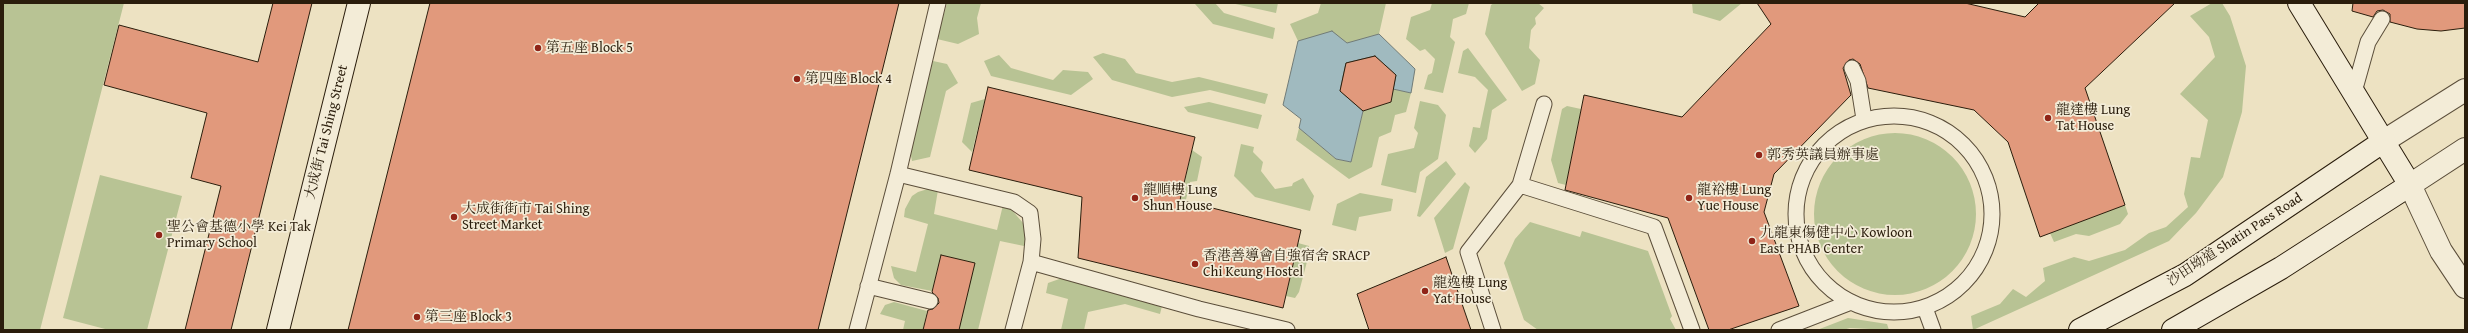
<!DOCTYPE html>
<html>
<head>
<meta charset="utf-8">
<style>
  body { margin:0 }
  #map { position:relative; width:2468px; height:333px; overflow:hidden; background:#ede2c2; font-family:"Gentium Book Plus",serif }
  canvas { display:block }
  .frame { position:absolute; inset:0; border:4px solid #2a1d0c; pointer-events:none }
</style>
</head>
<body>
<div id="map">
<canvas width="2468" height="333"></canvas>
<div class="frame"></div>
</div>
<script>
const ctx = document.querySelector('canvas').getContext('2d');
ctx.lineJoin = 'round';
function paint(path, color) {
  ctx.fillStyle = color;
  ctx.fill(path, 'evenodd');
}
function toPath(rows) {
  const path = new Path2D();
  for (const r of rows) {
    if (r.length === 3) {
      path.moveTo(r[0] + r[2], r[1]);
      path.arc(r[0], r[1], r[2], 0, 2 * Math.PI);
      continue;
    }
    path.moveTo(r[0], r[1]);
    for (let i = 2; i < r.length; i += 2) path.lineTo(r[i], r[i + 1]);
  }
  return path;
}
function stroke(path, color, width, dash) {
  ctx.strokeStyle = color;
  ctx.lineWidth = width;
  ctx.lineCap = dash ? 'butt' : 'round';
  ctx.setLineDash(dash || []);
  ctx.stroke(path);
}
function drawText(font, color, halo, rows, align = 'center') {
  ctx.font = font + ' "Gentium Book Plus","Noto Serif TC",serif';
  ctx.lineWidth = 3.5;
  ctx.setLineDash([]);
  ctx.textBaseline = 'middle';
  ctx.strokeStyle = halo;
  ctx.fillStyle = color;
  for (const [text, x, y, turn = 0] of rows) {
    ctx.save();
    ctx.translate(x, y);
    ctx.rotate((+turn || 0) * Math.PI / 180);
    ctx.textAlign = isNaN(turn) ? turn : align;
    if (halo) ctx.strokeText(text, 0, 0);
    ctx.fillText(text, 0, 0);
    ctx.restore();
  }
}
paint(toPath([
  [3,3,124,3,40,330,3,330],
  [947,3,981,3,977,18,979,34,958,44,937,39],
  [1192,3,1215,3,1224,13,1275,28,1273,39,1213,24,1195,4],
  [1231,3,1278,3,1276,13],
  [1321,3,1386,3,1379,34,1347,44,1306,39,1298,41,1290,24,1318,13],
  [1432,3,1469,3,1466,14,1453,19,1450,37,1455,42,1443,93,1424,89,1428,75,1432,73,1435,59,1425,49,1420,51,1406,39,1411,17,1430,10],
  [1494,3,1538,3,1544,8,1535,18,1536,24,1531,30,1529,48,1540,60,1535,84,1522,91,1485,34,1491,5],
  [1692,3,1742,3,1720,21,1693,13],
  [2212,3,2222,3,2230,16,2246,66,2242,112,2223,177,2196,213,2169,241,1973,330,1971,316,2000,304,2013,289,2026,297,2045,281,2043,268,2074,257,2089,261,2125,250,2149,233,2166,227,2188,207,2184,194,2191,157,2200,158,2208,120,2180,94,2215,57,2209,37,2190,16],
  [1468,48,1507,100,1492,110,1487,139,1475,153,1469,146,1473,127,1480,128,1488,90,1475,77,1458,73,1463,51],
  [1103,53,1125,59,1136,73,1172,82,1199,77,1268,94,1265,104,1210,90,1172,97,1112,80,1093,57],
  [999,55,1011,68,1053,80,1063,70,1088,72,1093,79,1071,95,991,76,984,61],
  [933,61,947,64,958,83,946,91,930,157,912,161,910,151],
  [1393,89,1411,93,1406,112,1395,115,1391,132,1379,137,1372,167,1349,179,1296,140,1299,128,1336,159,1351,162,1363,111,1391,102],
  [985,99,972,152,962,142,971,103],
  [1420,101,1438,105,1446,115,1438,159,1420,172,1416,193,1381,185,1388,154,1414,148,1418,133,1414,128],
  [1209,102,1262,115,1258,129,1188,112,1184,107],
  [1567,106,1581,109,1566,185,1558,183,1551,160,1562,109],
  [1895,214,81],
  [1241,144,1254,147,1253,152,1263,162,1261,171,1275,189,1292,186,1293,183,1303,178,1314,196,1310,211,1255,197,1234,176],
  [1192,150,1202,157,1197,181,1190,182,1185,204,1180,203],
  [1446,161,1456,174,1420,217,1417,216,1426,177],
  [100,175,182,196,147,330,109,330,63,318],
  [1465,182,1470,187,1453,249,1445,253,1434,218],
  [931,188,938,190,934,214,997,230,1003,205,1011,209,1023,223,1026,238,1024,246,1000,241,978,330,959,330,974,263,941,255,932,291,901,285,894,278,891,266,916,272,928,224,904,217,905,209,912,196,918,192],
  [1360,193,1393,199,1391,211,1359,217,1356,231,1332,225,1337,204],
  [2125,205,2128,214,2120,224,2089,236,2076,234,2054,242,2050,233],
  [1530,222,1580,237,1582,231,1648,251,1672,316,1670,319,1676,330,1538,330,1524,320,1504,263,1515,239],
  [1298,243,1309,246,1309,254,1299,292,1295,298,1286,296],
  [1065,277,1163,302,1160,314,1125,304,1088,312,1084,330,1061,330,1068,299,1046,293,1048,283],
  [894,302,927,311,923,330,903,330,905,321,880,314,885,305],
  [1848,318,1887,324,1889,330,1850,328,1843,330,1817,330]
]), '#b8c394');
const water = toPath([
  [1332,31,1347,43,1379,34,1415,69,1411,93,1393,89,1396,75,1375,56,1346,63,1340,91,1363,111,1351,162,1336,159,1299,128,1301,119,1283,105,1298,41,1332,31]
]);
paint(water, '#a0babf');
stroke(water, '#717b77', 1);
const building = toPath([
  [273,3,312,3,231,330,185,330,221,186,191,178,207,113,104,85,119,25,258,62,273,3],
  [430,3,899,3,818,330,348,330,430,3],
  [1757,3,1965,3,2025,17,2039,3,2175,3,2085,88,2125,205,2040,237,2008,142,1974,110,1868,88,1860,64,1853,59,1849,60,1843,68,1851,95,1774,174,1764,212,1799,306,1728,330,1709,330,1668,218,1565,190,1584,95,1682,117,1771,24,1757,3],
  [2353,3,2465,3,2465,28,2441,31,2417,29,2390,22,2390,14,2383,10,2377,11,2373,17,2352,11,2353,3],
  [1375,56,1396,75,1391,102,1363,111,1340,91,1346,63,1375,56],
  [988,87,1195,137,1180,200,1301,230,1283,308,1078,258,1082,197,969,170,988,87],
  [941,255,975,263,959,330,923,330,928,310,933,309,939,303,938,298,932,292,941,255],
  [1446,257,1471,330,1369,330,1357,294,1446,257]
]);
paint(building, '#e1997c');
stroke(building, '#2a1d0c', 1);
const lane = toPath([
  [1852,68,1858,81,1864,119],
  [2354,92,2368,42,2382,19],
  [1894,214,98],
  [898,174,1014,202,1030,213,1033,239,1031,262,1013,330],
  [1520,185,1654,227,1692,330],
  [1031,262,1199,309,1287,330],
  [868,286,930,301],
  [1925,308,1933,330],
  [857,330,898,174,938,3],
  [1493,330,1468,252,1520,185,1544,104],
  [1779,330,1851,302]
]);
const street = toPath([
  [2384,141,2465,90],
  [2465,149,2410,185,2441,251,2465,287]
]);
const secondary = toPath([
  [278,330,359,3],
  [2080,330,2185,275,2384,141],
  [2173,330,2281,268,2410,185,2299,3]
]);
stroke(lane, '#5b4e3a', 17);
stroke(street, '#5b4e3a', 24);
stroke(secondary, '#2a1d0c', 24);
stroke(lane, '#f3ecd7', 15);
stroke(street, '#f3ecd7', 22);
stroke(secondary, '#f3ecd7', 22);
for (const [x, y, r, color] of [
  [538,48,4,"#8f2418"],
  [797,79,4,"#8f2418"],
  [2048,118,4,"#8f2418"],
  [1759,155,4,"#8f2418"],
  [1135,198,4,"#8f2418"],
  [1689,198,4,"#8f2418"],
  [454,217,4,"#8f2418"],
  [159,235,4,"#8f2418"],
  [1752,241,4,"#8f2418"],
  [1195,264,4,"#8f2418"],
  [1425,291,4,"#8f2418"],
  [417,317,4,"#8f2418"]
]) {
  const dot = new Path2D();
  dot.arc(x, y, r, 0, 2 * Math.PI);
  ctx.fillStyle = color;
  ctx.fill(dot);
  stroke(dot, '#f3ecd7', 1.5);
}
drawText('14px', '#2a1d0c', '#f3ecd7', [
  ["第五座 Block 5",546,48],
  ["第四座 Block 4",805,79],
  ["龍達樓 Lung",2056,110],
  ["Tat House",2056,126],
  ["郭秀英議員辦事處",1767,155],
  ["龍順樓 Lung",1143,190],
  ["Shun House",1143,206],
  ["龍裕樓 Lung",1697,190],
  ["Yue House",1697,206],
  ["大成街街市 Tai Shing",462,209],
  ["Street Market",462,225],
  ["聖公會基德小學 Kei Tak",167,227],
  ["Primary School",167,243],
  ["九龍東傷健中心 Kowloon",1760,233],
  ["East PHAB Center",1760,249],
  ["香港善導會自強宿舍 SRACP",1203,256],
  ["Chi Keung Hostel",1203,272],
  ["龍逸樓 Lung",1433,283],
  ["Yat House",1433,299],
  ["第三座 Block 3",425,317]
], 'left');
drawText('14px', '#2a1d0c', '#f3ecd7', [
  ["大成街 Tai Shing Street",327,132,-76],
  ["沙田坳道 Shatin Pass Road",2235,240,-33]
]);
</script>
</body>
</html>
